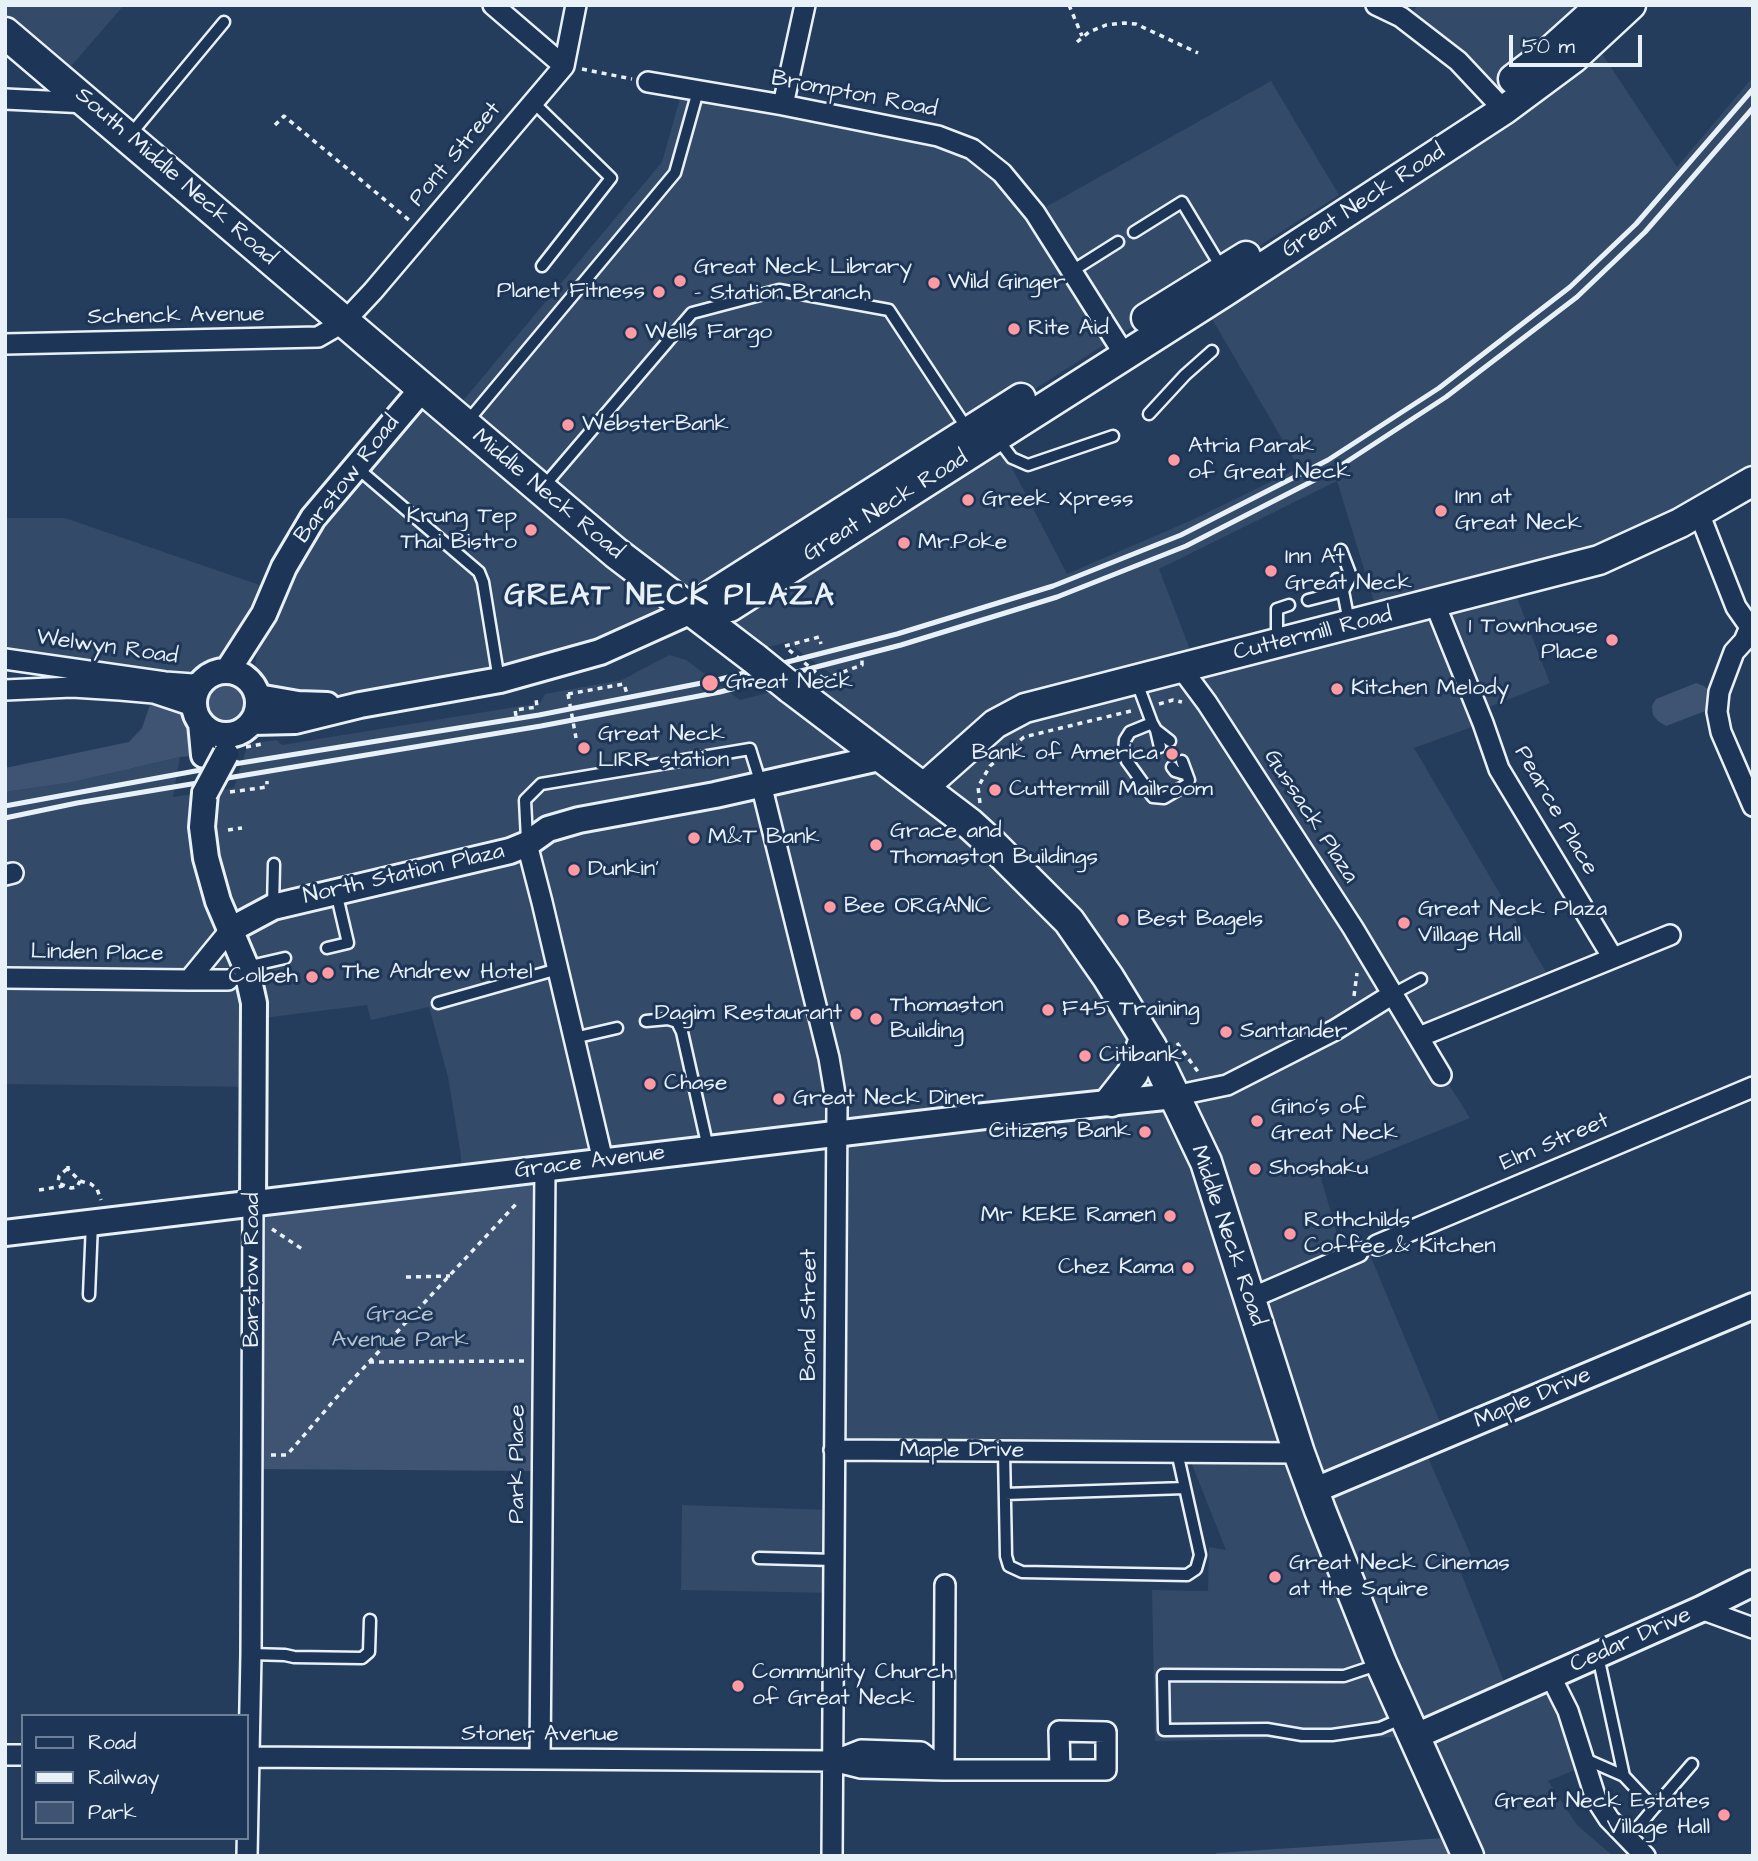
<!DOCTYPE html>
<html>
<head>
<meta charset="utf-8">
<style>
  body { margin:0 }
  #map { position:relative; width:1758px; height:1861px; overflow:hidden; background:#253d5d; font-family:"Architects Daughter",sans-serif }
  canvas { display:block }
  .frame { position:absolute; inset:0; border:7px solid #e8f1f8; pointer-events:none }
  .legend { position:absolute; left:21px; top:1714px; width:228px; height:126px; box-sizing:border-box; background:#1d3557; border:2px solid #6e8097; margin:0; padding:9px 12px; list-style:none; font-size:21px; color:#e8f1f8 }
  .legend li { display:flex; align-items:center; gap:14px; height:35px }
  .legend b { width:35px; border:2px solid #6e8097 }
  .scale { position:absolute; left:1509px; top:35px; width:133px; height:32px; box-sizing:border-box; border:4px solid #e8f1f8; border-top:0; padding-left:9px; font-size:21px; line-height:24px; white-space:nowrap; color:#e8f1f8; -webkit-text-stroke:5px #1d3557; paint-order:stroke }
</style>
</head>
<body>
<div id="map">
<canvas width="1758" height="1861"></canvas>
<div class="frame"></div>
<ul class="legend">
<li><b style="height:9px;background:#1d3557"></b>Road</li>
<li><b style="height:9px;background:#e8f1f8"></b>Railway</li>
<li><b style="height:19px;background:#3e5472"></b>Park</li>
</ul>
<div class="scale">50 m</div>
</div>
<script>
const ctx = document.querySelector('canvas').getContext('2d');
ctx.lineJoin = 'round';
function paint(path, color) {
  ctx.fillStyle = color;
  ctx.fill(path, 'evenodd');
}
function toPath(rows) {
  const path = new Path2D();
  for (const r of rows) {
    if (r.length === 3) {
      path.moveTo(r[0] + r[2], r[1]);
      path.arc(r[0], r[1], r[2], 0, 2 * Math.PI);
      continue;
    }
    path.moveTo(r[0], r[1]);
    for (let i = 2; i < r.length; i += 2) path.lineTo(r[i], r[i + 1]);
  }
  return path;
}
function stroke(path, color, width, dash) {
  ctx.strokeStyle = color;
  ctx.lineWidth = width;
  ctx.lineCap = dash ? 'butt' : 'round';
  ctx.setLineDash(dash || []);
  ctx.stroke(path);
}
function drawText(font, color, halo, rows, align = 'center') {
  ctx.font = font + ' "Architects Daughter",sans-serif';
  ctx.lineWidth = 6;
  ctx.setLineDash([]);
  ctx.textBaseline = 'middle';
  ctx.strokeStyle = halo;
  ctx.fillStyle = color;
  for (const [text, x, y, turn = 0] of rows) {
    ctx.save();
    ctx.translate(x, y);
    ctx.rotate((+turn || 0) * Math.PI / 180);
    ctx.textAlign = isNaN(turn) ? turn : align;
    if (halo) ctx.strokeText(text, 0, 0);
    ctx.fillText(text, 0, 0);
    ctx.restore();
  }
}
paint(toPath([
  [5,5,124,5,60,79,5,33],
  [1418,5,1601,5,1523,72,1491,96,1406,20],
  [1593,40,1677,167,1753,77,1753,481,1512,585,1550,683,1479,711,1483,723,1414,748,1552,982,1419,1037,1470,1118,1321,1178,1344,1258,1367,1248,1446,1436,1423,1446,1476,1567,1461,1573,1509,1694,1551,1677,1585,1766,1548,1781,1577,1825,1613,1856,1469,1856,1414,1737,1155,1741,1152,1590,1208,1591,1209,1547,1226,1550,1187,1452,834,1451,835,1134,461,1179,461,1156,448,1077,429,1007,371,1020,367,1005,255,1019,254,1087,5,1084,5,792,73,782,180,757,173,797,234,788,248,744,276,740,282,745,540,703,545,694,622,680,669,655,686,660,740,700,834,676,787,642,748,653,691,611,654,629,360,705,256,690,252,683,263,617,228,670,201,681,5,659,5,518,65,518,274,590,422,389,452,414,662,162,683,88,972,149,1035,213,1271,81,1339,195,969,431,996,437,1067,574,1192,520,1299,468,1204,305],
  [1337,481,1379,618,1196,665,1159,569],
  [682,1505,832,1510,833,1593,681,1590]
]), '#334a68');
paint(toPath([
  [221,670,237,672,246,676,256,690,258,706,257,714,249,726,240,732,226,735,208,730,204,755,180,757,73,782,5,792,5,768,129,742,142,728,154,693,193,706,198,685,208,675],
  [1696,683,1704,686,1710,692,1708,710,1666,726,1658,721,1653,715,1652,706,1656,699],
  [545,1169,543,1471,252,1469,253,1203],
  [1460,1837,1469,1856,1216,1856,1216,1853]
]), '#3e5472');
const service = toPath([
  [533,102,611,178,542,266],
  [130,135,224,22],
  [1134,232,1182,202,1221,267],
  [1072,271,1118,242],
  [1149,414,1185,375,1212,351],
  [467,422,675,173,698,91],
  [997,438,1012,458,1028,465,1113,436],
  [356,467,479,572,483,582,499,680],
  [544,486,692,313,779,290,889,310,968,430],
  [1337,579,1343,591,1349,622],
  [1308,600,1343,591,1351,576,1341,550],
  [1277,640,1277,609,1289,605],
  [1136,680,1152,723,1156,730,1170,741],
  [1152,723,1130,732,1125,740,1124,751,1127,761,1153,797,1164,798,1188,784,1189,780,1182,761],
  [1156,730,1160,747],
  [1172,767,1175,771,1185,774],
  [527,840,525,800,541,784,750,749,761,784],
  [273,907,274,864],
  [327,948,348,943,336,892],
  [246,967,285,958],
  [1393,994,1421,979],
  [438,1003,558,969],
  [646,1021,668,1019,677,1022,682,1032,708,1148],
  [574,1038,617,1028],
  [89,1295,92,1223],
  [1004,1451,1006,1556,1009,1566,1022,1572,1187,1575,1196,1569,1200,1555,1177,1452],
  [1005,1494,1185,1488],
  [759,1558,834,1560],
  [251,1654,285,1655,294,1657,362,1658,369,1652,370,1620],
  [1598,1656,1624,1776,1654,1808,1692,1764],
  [1377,1665,1344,1676,1163,1675,1164,1730,1267,1729,1302,1735,1332,1735,1380,1728,1403,1718],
  [1583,1758,1624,1776],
  [1628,1839,1654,1808]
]);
const minor = toPath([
  [493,5,564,66],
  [1376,5,1401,17,1458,61,1504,110],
  [648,82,783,105,938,136,972,149,1002,173,1035,213,1124,354],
  [5,99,87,103],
  [783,105,805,5],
  [5,344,318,337,344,322,373,291,564,66,576,5],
  [1699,513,1736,607,1750,627,1744,641,1734,652,1719,692,1717,712,1721,732,1753,806],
  [1435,604,1483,723,1499,769,1613,958],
  [5,659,165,682,193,684,202,681],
  [1181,668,1207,703,1353,928,1441,1075],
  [5,690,72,687,120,690,154,693,193,706],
  [761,784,829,1058,837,1106,832,1856],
  [527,844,542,902,603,1161],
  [5,875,13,873],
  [5,978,189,980,230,930],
  [189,980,228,980],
  [1419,1037,1670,935],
  [1174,1096,1227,1085,1335,1030,1393,994],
  [1377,1245,1753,1087],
  [1249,1299,1358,1252],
  [834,1450,1299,1453],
  [945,1585,944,1770,1106,1770,1106,1732,1059,1731,1060,1770],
  [1701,1609,1753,1628],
  [1551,1677,1568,1711,1596,1799,1609,1819,1645,1856],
  [5,1755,23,1755],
  [247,1757,833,1761,861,1768,944,1770,921,1752,861,1750,833,1761],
  [540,1759,545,1169],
  [247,1856,251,1654,253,1203]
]);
const tertiary = toPath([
  [228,670,264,614,284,567,313,518,422,389],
  [226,703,32],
  [258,697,298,704,327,705],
  [252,722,295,721,360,705,500,680,600,652,691,611],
  [201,723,204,755],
  [205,793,202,827,206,858,218,901,246,967,254,1003,253,1203],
  [230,930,273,907,510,851,527,844,548,829,579,820,715,795,883,757],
  [5,1233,985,1116,1174,1096],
  [1313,1491,1753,1306],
  [1414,1737,1701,1609,1753,1583]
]);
const secondary = toPath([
  [1513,79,1550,51,1601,5],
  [1146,318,1246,256],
  [693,609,711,595,1021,398],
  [691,611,730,607,1223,293,1504,110,1574,58,1631,5],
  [923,788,995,724,1025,708,1599,560,1680,523,1753,481]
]);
const primary = toPath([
  [5,33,616,553,755,659],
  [791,688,970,824,993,845,1069,921,1108,977,1151,1047,1206,1162,1299,1453,1320,1510,1381,1663,1468,1856],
  [1111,1101,1133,1073,1145,1038]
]);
stroke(service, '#e8f1f8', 15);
stroke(minor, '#e8f1f8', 24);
stroke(tertiary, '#e8f1f8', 30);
stroke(secondary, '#e8f1f8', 33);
stroke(primary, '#e8f1f8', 35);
stroke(toPath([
  [1069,5,1082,36],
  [1077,42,1089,32,1106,25,1124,23,1136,24,1198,53],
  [582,69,632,79],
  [275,125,284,116,409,220],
  [785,646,819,637,821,644],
  [824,679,862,665,862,659],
  [568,694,624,684,627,694],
  [1159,704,1173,700,1182,702],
  [516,716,515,710,537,707,536,699],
  [246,747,262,744],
  [230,792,267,787,267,781],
  [980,803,978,787,990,766,1024,737,1135,710],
  [228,830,242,828],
  [1354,996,1357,973],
  [1177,1043,1199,1073],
  [68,1166,68,1169,80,1181,91,1184,97,1189,101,1200],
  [67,1169,59,1176,58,1183,71,1188,77,1187,80,1181],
  [39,1190,63,1186],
  [272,1229,305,1251],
  [406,1277,450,1276],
  [369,1362,527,1361],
  [271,1455,287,1455,343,1390,517,1203]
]), '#e8f1f8', 3.5, [5, 5]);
stroke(service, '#1d3557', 10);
stroke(minor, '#1d3557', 19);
stroke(tertiary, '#1d3557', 24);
stroke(secondary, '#1d3557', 28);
stroke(primary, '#1d3557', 30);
stroke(toPath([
  [5,806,228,765,539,715,717,680,897,634,1053,586,1181,535,1328,460,1439,388,1570,287,1636,224,1753,89],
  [5,818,77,803,541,726,720,692,901,645,1057,597,1186,546,1334,470,1446,397,1577,297,1645,232,1753,108]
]), '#e8f1f8', 5);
const tertiaryBridge = toPath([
  [205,793,226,754]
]);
const primaryBridge = toPath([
  [755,659,791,688]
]);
stroke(tertiaryBridge, '#e8f1f8', 30, []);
stroke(primaryBridge, '#e8f1f8', 35, []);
stroke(toPath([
  [789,650,824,679],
  [568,694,576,738]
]), '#e8f1f8', 3.5, [5, 5]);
stroke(tertiaryBridge, '#1d3557', 24);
stroke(primaryBridge, '#1d3557', 30);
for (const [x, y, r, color] of [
  [680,281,7,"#ff9aa2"],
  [934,283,7,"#ff9aa2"],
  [659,292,7,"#ff9aa2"],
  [1014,329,7,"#ff9aa2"],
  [631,333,7,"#ff9aa2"],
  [568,425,7,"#ff9aa2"],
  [1174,460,7,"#ff9aa2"],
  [968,500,7,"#ff9aa2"],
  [1441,511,7,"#ff9aa2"],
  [531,530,7,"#ff9aa2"],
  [904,543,7,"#ff9aa2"],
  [1271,571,7,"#ff9aa2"],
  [1612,640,7,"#ff9aa2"],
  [710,683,9,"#ff9aa2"],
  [1337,689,7,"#ff9aa2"],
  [584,748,7,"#ff9aa2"],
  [1172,754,7,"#ff9aa2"],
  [995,790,7,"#ff9aa2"],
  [694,838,7,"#ff9aa2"],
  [876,845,7,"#ff9aa2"],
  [574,870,7,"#ff9aa2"],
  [830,907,7,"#ff9aa2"],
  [1123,920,7,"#ff9aa2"],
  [1404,923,7,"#ff9aa2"],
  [328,973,7,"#ff9aa2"],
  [312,977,7,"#ff9aa2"],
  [1048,1010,7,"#ff9aa2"],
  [856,1014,7,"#ff9aa2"],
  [876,1019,7,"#ff9aa2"],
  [1226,1032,7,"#ff9aa2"],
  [1085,1056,7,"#ff9aa2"],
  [650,1084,7,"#ff9aa2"],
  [779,1099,7,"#ff9aa2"],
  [1257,1121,7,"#ff9aa2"],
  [1145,1132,7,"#ff9aa2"],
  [1255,1169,7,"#ff9aa2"],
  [1170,1216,7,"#ff9aa2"],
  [1290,1234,7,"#ff9aa2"],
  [1188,1268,7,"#ff9aa2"],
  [1275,1577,7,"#ff9aa2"],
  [738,1686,7,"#ff9aa2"],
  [1724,1815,7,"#ff9aa2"]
]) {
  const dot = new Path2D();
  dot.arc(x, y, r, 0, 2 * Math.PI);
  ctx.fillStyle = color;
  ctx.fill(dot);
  stroke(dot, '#1d3557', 2.5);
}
drawText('23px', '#e8f1f8', '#1d3557', [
  ["Brompton Road",854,95,11],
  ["Pont Street",456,155,-50],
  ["South Middle Neck Road",175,177,41],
  ["Great Neck Road",1364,202,-33],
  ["Schenck Avenue",176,317,-1],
  ["Barstow Road",348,480,-52],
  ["Middle Neck Road",547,495,40],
  ["Great Neck Road",886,507,-32],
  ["Cuttermill Road",1313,635,-14],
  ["Welwyn Road",107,648,8],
  ["Pearce Place",1555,811,60],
  ["Gussack Plaza",1310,817,57],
  ["North Station Plaza",404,875,-13],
  ["Linden Place",97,954,1],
  ["Elm Street",1555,1143,-23],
  ["Grace Avenue",590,1163,-7],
  ["Middle Neck Road",1227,1236,71],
  ["Barstow Road",253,1270,-90],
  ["Bond Street",810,1315,-90],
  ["Maple Drive",1533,1399,-23],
  ["Maple Drive",962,1451],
  ["Park Place",518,1464,-90],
  ["Cedar Drive",1631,1641,-24],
  ["Stoner Avenue",540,1735]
]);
drawText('23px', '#e8f1f8', '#1d3557', [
  ["Great Neck Library",694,268],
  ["- Station Branch",694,294],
  ["Wild Ginger",948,283],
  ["Planet Fitness",645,292,"right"],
  ["Rite Aid",1028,329],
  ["Wells Fargo",645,333],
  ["WebsterBank",582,425],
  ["Atria Parak",1188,447],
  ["of Great Neck",1188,473],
  ["Inn at",1455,498],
  ["Great Neck",1455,524],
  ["Greek Xpress",982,500],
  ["Krung Tep",517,517,"right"],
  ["Thai Bistro",517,543,"right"],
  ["Mr.Poke",918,543],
  ["Inn At",1285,558],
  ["Great Neck",1285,584],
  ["1 Townhouse",1598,627,"right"],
  ["Place",1598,653,"right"],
  ["Great Neck",726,683],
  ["Kitchen Melody",1351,689],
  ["Great Neck",598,735],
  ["LIRR station",598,761],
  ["Bank of America",1158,754,"right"],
  ["Cuttermill Mailroom",1009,790],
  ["Grace and",890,832],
  ["Thomaston Buildings",890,858],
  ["M&T Bank",708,838],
  ["Dunkin'",588,870],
  ["Bee ORGANIC",844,907],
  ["Great Neck Plaza",1418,910],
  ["Village Hall",1418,936],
  ["Best Bagels",1137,920],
  ["The Andrew Hotel",342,973],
  ["Colbeh",298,977,"right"],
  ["Thomaston",890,1006],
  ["Building",890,1032],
  ["F45 Training",1062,1010],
  ["Dagim Restaurant",842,1014,"right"],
  ["Santander",1240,1032],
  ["Citibank",1099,1056],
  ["Chase",664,1084],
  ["Great Neck Diner",793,1099],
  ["Gino's of",1271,1108],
  ["Great Neck",1271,1134],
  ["Citizens Bank",1131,1132,"right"],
  ["Shoshaku",1269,1169],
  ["Mr KEKE Ramen",1156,1216,"right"],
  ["Rothchilds",1304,1221],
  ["Coffee & Kitchen",1304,1247],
  ["Chez Kama",1174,1268,"right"],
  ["Great Neck Cinemas",1289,1564],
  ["at the Squire",1289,1590],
  ["Community Church",752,1673],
  ["of Great Neck",752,1699],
  ["Great Neck Estates",1710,1802,"right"],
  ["Village Hall",1710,1828,"right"]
], 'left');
drawText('23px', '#b5c2d0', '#1d3557', [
  ["Grace",400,1315],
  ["Avenue Park",400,1341]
]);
ctx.letterSpacing = '2px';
drawText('bold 30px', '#e8f1f8', '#1d3557', [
  ["GREAT NECK PLAZA",670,598]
]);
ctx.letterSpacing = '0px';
</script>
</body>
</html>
